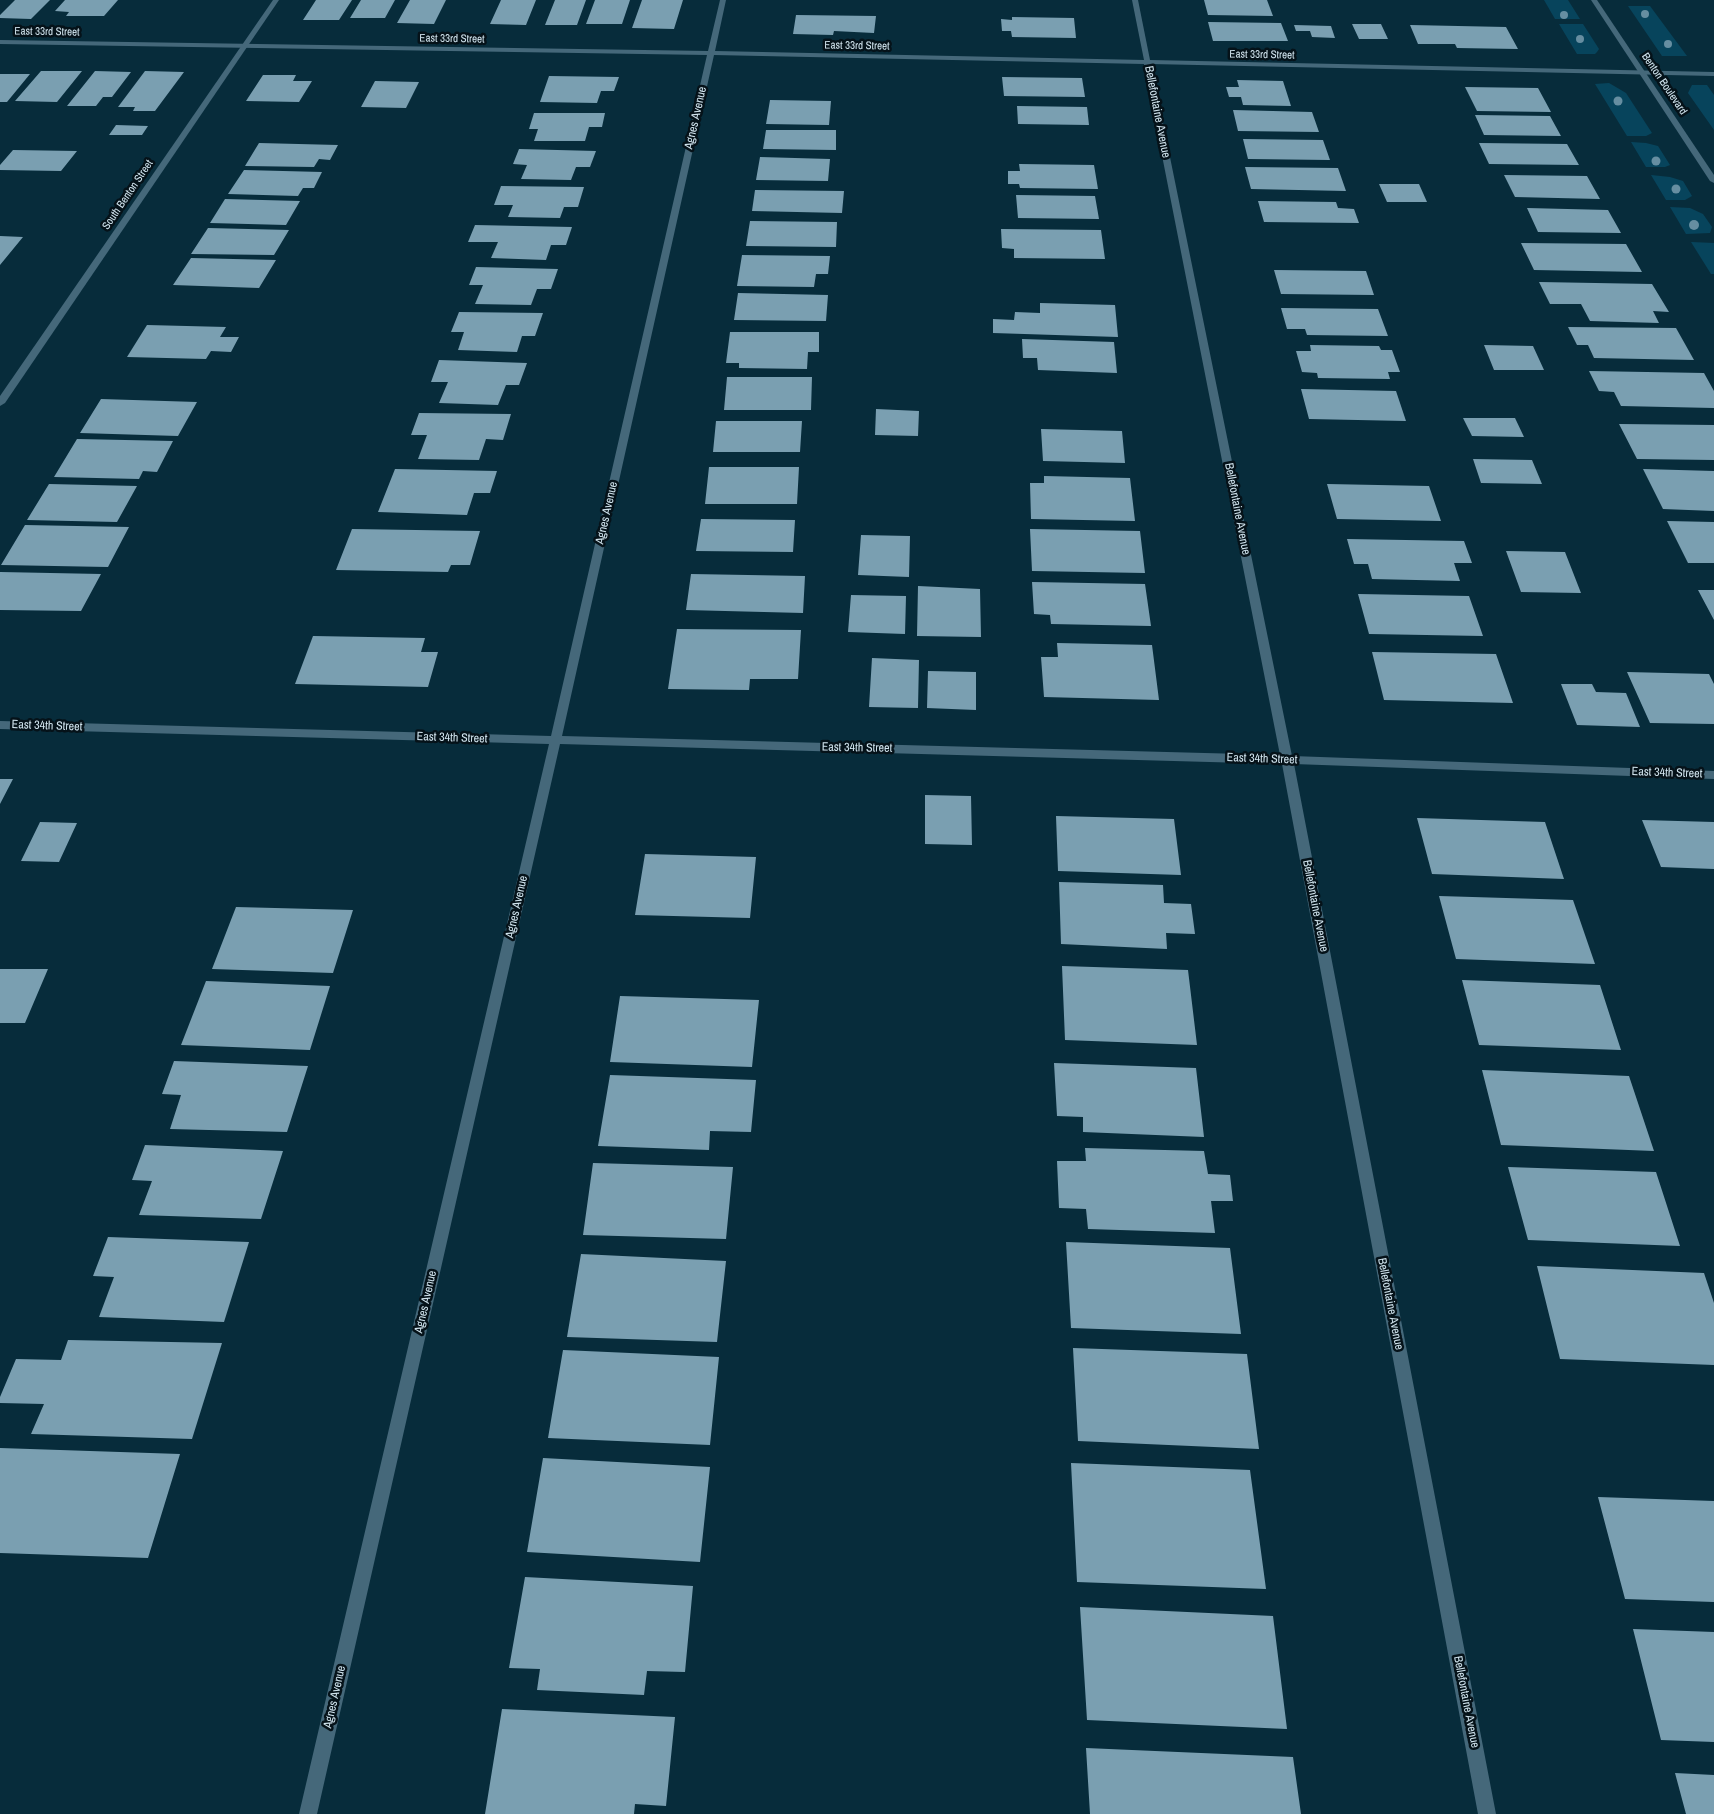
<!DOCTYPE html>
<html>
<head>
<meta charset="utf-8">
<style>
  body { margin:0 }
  canvas { display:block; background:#072c3b }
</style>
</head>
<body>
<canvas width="1714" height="1814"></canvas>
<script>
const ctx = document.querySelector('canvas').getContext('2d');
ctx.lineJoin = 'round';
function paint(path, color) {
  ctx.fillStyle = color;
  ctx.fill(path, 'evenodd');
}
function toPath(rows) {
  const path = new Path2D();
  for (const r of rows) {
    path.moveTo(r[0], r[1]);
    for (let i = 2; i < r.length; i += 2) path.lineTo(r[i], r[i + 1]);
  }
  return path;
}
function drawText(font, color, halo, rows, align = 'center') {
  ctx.font = font + ' "Archivo Narrow",sans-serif';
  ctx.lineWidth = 5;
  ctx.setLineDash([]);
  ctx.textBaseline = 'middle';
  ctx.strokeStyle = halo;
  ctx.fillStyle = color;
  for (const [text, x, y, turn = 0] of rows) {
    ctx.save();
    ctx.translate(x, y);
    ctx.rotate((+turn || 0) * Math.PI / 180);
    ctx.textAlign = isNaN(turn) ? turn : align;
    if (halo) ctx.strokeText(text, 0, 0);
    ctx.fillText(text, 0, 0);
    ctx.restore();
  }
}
paint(toPath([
  [1544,0,1568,0,1580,19,1555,19],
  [1628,6,1650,6,1687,56,1662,56],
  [1559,24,1583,24,1599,49,1597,52,1595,54,1577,54],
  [1609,83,1626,93,1652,133,1646,136,1627,136,1595,84],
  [1692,85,1707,85,1714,95,1714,130,1688,93],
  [1631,142,1646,143,1658,146,1670,165,1665,167,1646,167],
  [1651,175,1670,177,1683,181,1692,196,1685,200,1666,200],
  [1670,207,1690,208,1703,214,1712,227,1710,233,1686,234],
  [1691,242,1714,243,1714,274,1711,274]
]), '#07445c');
paint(toPath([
  [15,0,50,0,31,19,0,18,0,15],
  [65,0,118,0,104,16,66,16,69,12,55,11],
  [316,0,352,0,339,20,303,20],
  [361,0,395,0,385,18,350,18],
  [410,0,446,0,434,24,397,23],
  [501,0,536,0,526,25,490,24],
  [555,0,586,0,577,25,545,25],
  [595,0,630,0,622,24,586,24],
  [642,0,683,0,674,29,632,28],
  [1204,0,1267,0,1273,16,1208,15],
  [796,15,876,16,874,33,834,31,833,35,793,34],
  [1012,17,1074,18,1076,38,1012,37,1011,31,1002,31,1001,19,1012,20],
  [1208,22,1281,23,1288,41,1213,41],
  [1352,24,1381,24,1388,39,1359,39],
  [1294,25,1331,26,1335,38,1312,37,1310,31,1296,31],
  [1410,25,1506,27,1518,49,1457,48,1455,44,1418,44],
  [41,71,82,71,57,102,15,101],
  [95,71,131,72,112,97,103,97,96,106,67,106],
  [145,71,184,72,155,111,133,111,135,107,118,107],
  [0,74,30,74,7,102,0,102],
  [263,75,296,75,293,81,312,81,299,102,246,101],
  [549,76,619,77,614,91,601,91,597,103,540,102],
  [1002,77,1082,78,1085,97,1004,96],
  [1237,80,1283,81,1291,106,1243,105,1241,97,1229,97,1226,87,1239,87],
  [375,81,419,82,406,108,361,107],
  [1465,87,1538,88,1551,112,1477,111],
  [770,100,831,101,829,125,766,124],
  [1017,106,1087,107,1089,125,1018,124],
  [1233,110,1312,112,1319,132,1238,131],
  [534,113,605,113,602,127,589,127,585,141,534,141,538,129,529,129],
  [1475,115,1550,116,1561,136,1484,135],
  [116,125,148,126,142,135,109,135],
  [766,130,836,130,836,150,763,149],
  [1243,139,1323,140,1330,160,1248,159],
  [259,143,338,145,330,160,319,159,314,167,245,166],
  [1479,143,1567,144,1579,165,1489,164],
  [519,149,596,151,590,167,576,167,571,180,521,179,527,165,513,164],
  [13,150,77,151,61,171,0,170,0,165],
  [760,157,830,159,828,181,756,180],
  [1019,164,1094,165,1098,189,1020,188,1019,184,1008,184,1008,171,1020,171],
  [1245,167,1338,168,1346,191,1251,189],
  [244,170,322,172,314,188,303,188,298,196,228,194],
  [1504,175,1587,176,1600,199,1515,197],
  [1379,184,1419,184,1427,202,1387,202],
  [501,186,584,187,578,207,564,207,560,218,508,217,513,205,494,205],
  [755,190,844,191,842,213,752,211],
  [1016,195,1095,196,1099,219,1018,218],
  [225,199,300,201,286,225,210,223],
  [1258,201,1336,202,1338,208,1354,209,1359,223,1264,222],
  [1527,208,1608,210,1621,233,1538,232],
  [750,221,837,222,836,247,746,246],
  [475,225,572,227,566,245,551,245,546,260,491,258,498,242,468,242],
  [208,228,289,230,274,255,191,254],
  [1001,229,1101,230,1105,259,1014,258,1014,249,1002,248],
  [0,236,23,237,0,265],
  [1521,243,1626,244,1642,272,1534,270],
  [742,255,830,256,828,274,816,274,814,287,737,286],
  [191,258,276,260,259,288,173,285],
  [476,267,558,269,551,289,537,289,531,305,475,304,483,285,469,285],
  [1274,270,1366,271,1374,295,1281,294],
  [1539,282,1652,284,1669,312,1653,311,1659,323,1590,321,1581,304,1550,304],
  [738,293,828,295,826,321,734,320],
  [1040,303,1115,305,1118,337,993,333,993,319,1014,320,1015,312,1040,313],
  [1281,308,1378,309,1388,336,1307,335,1305,329,1287,329],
  [459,312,543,313,535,336,522,336,517,352,458,350,464,332,451,332],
  [147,325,226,327,220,337,239,337,231,352,211,351,206,359,127,357],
  [1568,327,1676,328,1694,360,1594,358,1588,345,1577,345],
  [730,332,819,332,819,352,808,352,807,369,739,368,739,363,726,363],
  [1022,339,1114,342,1117,373,1038,370,1037,358,1023,358],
  [1310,345,1379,346,1381,350,1392,350,1400,372,1388,372,1390,379,1318,378,1317,373,1302,372,1296,351,1311,351],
  [1484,345,1533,346,1544,370,1494,370],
  [439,360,527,363,519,385,506,385,498,405,439,403,448,382,431,382],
  [1589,371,1704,373,1714,391,1714,408,1621,406,1614,392,1599,391],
  [727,377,812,377,811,410,724,410],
  [1301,389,1396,391,1406,421,1309,419],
  [101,399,197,402,178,436,80,433],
  [876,409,919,411,918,436,875,435],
  [419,413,511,414,503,440,486,439,479,460,418,459,427,435,411,435],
  [1463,418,1515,418,1524,437,1472,436],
  [716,421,802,421,800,452,713,452],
  [1619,424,1714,425,1714,460,1637,459],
  [1041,429,1122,431,1125,463,1043,461],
  [77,439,173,441,157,472,143,471,139,479,54,477],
  [1473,459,1532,460,1542,484,1481,483],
  [709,467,799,467,797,504,705,504],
  [395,469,497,471,490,493,474,493,467,515,378,512],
  [1643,469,1714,471,1714,511,1663,509],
  [1044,476,1130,478,1135,521,1031,519,1030,483,1044,483],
  [49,484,137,486,117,522,27,520],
  [1327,484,1429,486,1441,521,1337,519],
  [701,519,795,520,793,552,696,551],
  [1667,521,1714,522,1714,563,1688,563],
  [25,525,129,527,108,567,1,565],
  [352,529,480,531,470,565,451,565,448,572,336,570],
  [1030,529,1140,531,1145,573,1032,571],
  [861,535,910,536,909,577,858,575],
  [1347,539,1464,541,1472,563,1454,563,1460,581,1372,579,1368,564,1354,564],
  [1506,551,1565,552,1581,593,1521,592],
  [0,572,101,574,81,611,0,610],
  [691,574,805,576,803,613,686,610],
  [1032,582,1145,584,1151,626,1051,624,1050,615,1034,614],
  [918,586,980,589,981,637,917,636],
  [1698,590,1714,590,1714,620],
  [1358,594,1469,596,1483,636,1369,634],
  [851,595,906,596,905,634,848,632],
  [677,629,801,630,798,679,750,679,749,690,668,689],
  [313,636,425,638,421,652,438,652,428,687,295,684],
  [1057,643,1152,645,1159,700,1044,697,1041,657,1058,657],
  [1372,652,1496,654,1513,703,1384,700],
  [872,658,919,660,918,708,869,707],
  [928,671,976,672,976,710,927,708],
  [1627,672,1709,674,1714,684,1714,724,1650,723],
  [1561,684,1592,684,1596,692,1626,693,1640,727,1577,725],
  [0,779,13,779,0,804],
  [925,795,971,796,972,845,925,844],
  [1056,816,1174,819,1181,875,1058,871],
  [1417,818,1545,822,1564,879,1432,874],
  [1642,820,1714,822,1714,869,1661,867],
  [40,822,77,823,59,862,21,861],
  [645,854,756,857,750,918,635,915],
  [1059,882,1163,885,1164,903,1191,904,1195,934,1166,933,1167,949,1061,944],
  [1439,896,1573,900,1595,964,1456,959],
  [236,907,353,910,333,973,212,969],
  [1062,966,1188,970,1197,1045,1065,1040],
  [0,969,48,969,25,1023,0,1023],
  [1462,980,1600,985,1621,1050,1479,1045],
  [206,981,330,986,310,1050,181,1045],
  [620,996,759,1000,752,1067,610,1062],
  [174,1061,308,1066,287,1132,170,1129,181,1095,162,1094],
  [1054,1063,1196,1068,1204,1137,1083,1132,1083,1117,1057,1116],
  [1482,1070,1629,1076,1654,1151,1501,1145],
  [610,1075,756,1080,751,1132,710,1131,709,1150,598,1146],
  [145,1145,283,1151,261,1219,139,1215,152,1181,132,1180],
  [1085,1148,1204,1151,1208,1174,1230,1175,1233,1201,1211,1201,1215,1233,1088,1229,1086,1209,1059,1208,1057,1161,1086,1161],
  [593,1163,733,1167,726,1239,583,1235],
  [1508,1167,1656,1172,1680,1246,1528,1240],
  [108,1237,249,1242,224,1322,99,1317,114,1277,93,1276],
  [1066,1242,1230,1248,1241,1334,1071,1328],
  [581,1254,726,1261,717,1342,567,1337],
  [1537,1266,1704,1273,1714,1303,1714,1365,1560,1359],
  [68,1340,222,1343,192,1439,31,1434,44,1404,0,1403,0,1397,16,1359,61,1360],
  [1073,1348,1247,1354,1259,1449,1078,1441],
  [563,1350,719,1357,710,1445,548,1438],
  [0,1448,180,1454,148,1558,0,1553],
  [543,1458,710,1467,700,1562,527,1552],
  [1071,1463,1250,1470,1266,1589,1077,1582],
  [1598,1497,1714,1501,1714,1602,1625,1599],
  [525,1577,693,1586,685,1672,647,1671,644,1695,537,1690,540,1669,509,1668],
  [1080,1607,1273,1616,1287,1729,1087,1720],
  [1633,1629,1714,1632,1714,1742,1661,1740],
  [502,1709,675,1717,666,1806,635,1804,634,1814,485,1814],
  [1086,1748,1293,1757,1301,1814,1090,1814],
  [1675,1773,1714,1775,1714,1814,1686,1814]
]), '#7a9fb1');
paint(toPath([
  [720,0,726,0,715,51,1144,60,1132,0,1138,0,1150,60,1714,72,1714,76,1151,64,1292,756,1714,771,1714,779,1294,764,1496,1814,1478,1814,1282,764,560,744,317,1814,299,1814,549,744,0,729,0,721,551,736,707,55,0,44,0,40,708,51,720,0],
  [714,55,1144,64,1280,755,562,736,714,55]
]), '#45687a');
paint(toPath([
  [273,0,279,0,5,403,0,406,0,396,273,0]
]), '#45687a');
paint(toPath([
  [1591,0,1597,0,1714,175,1714,183,1710,181,1591,0]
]), '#45687a');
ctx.fillStyle = '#668ea1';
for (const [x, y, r] of [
  [1645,14,4],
  [1564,15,4],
  [1580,39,4],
  [1668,44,4],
  [1618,101,4.5],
  [1656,161,4.5],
  [1676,189,4.5],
  [1694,225,5]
]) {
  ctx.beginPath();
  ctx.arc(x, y, r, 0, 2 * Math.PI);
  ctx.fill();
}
drawText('11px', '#d1e4ee', '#051219', [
  ["East 33rd Street",47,32,1],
  ["East 33rd Street",452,39,1],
  ["East 33rd Street",857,46,1],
  ["East 33rd Street",1262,55,1],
  ["Benton Boulevard",1664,84,56],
  ["South Benton Street",128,195,-56]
]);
drawText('12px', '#d1e4ee', '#051219', [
  ["Bellefontaine Avenue",1157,112,79],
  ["Agnes Avenue",696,118,-77],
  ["Bellefontaine Avenue",1237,509,79],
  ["Agnes Avenue",607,513,-77],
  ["East 34th Street",47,726,2],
  ["East 34th Street",452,738,2],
  ["East 34th Street",857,748,1],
  ["East 34th Street",1262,759,2],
  ["East 34th Street",1667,773,2],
  ["Bellefontaine Avenue",1315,906,79],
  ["Agnes Avenue",517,907,-77],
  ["Agnes Avenue",426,1302,-77],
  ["Bellefontaine Avenue",1390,1304,79],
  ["Agnes Avenue",335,1697,-77],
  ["Bellefontaine Avenue",1466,1702,79]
]);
</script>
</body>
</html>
